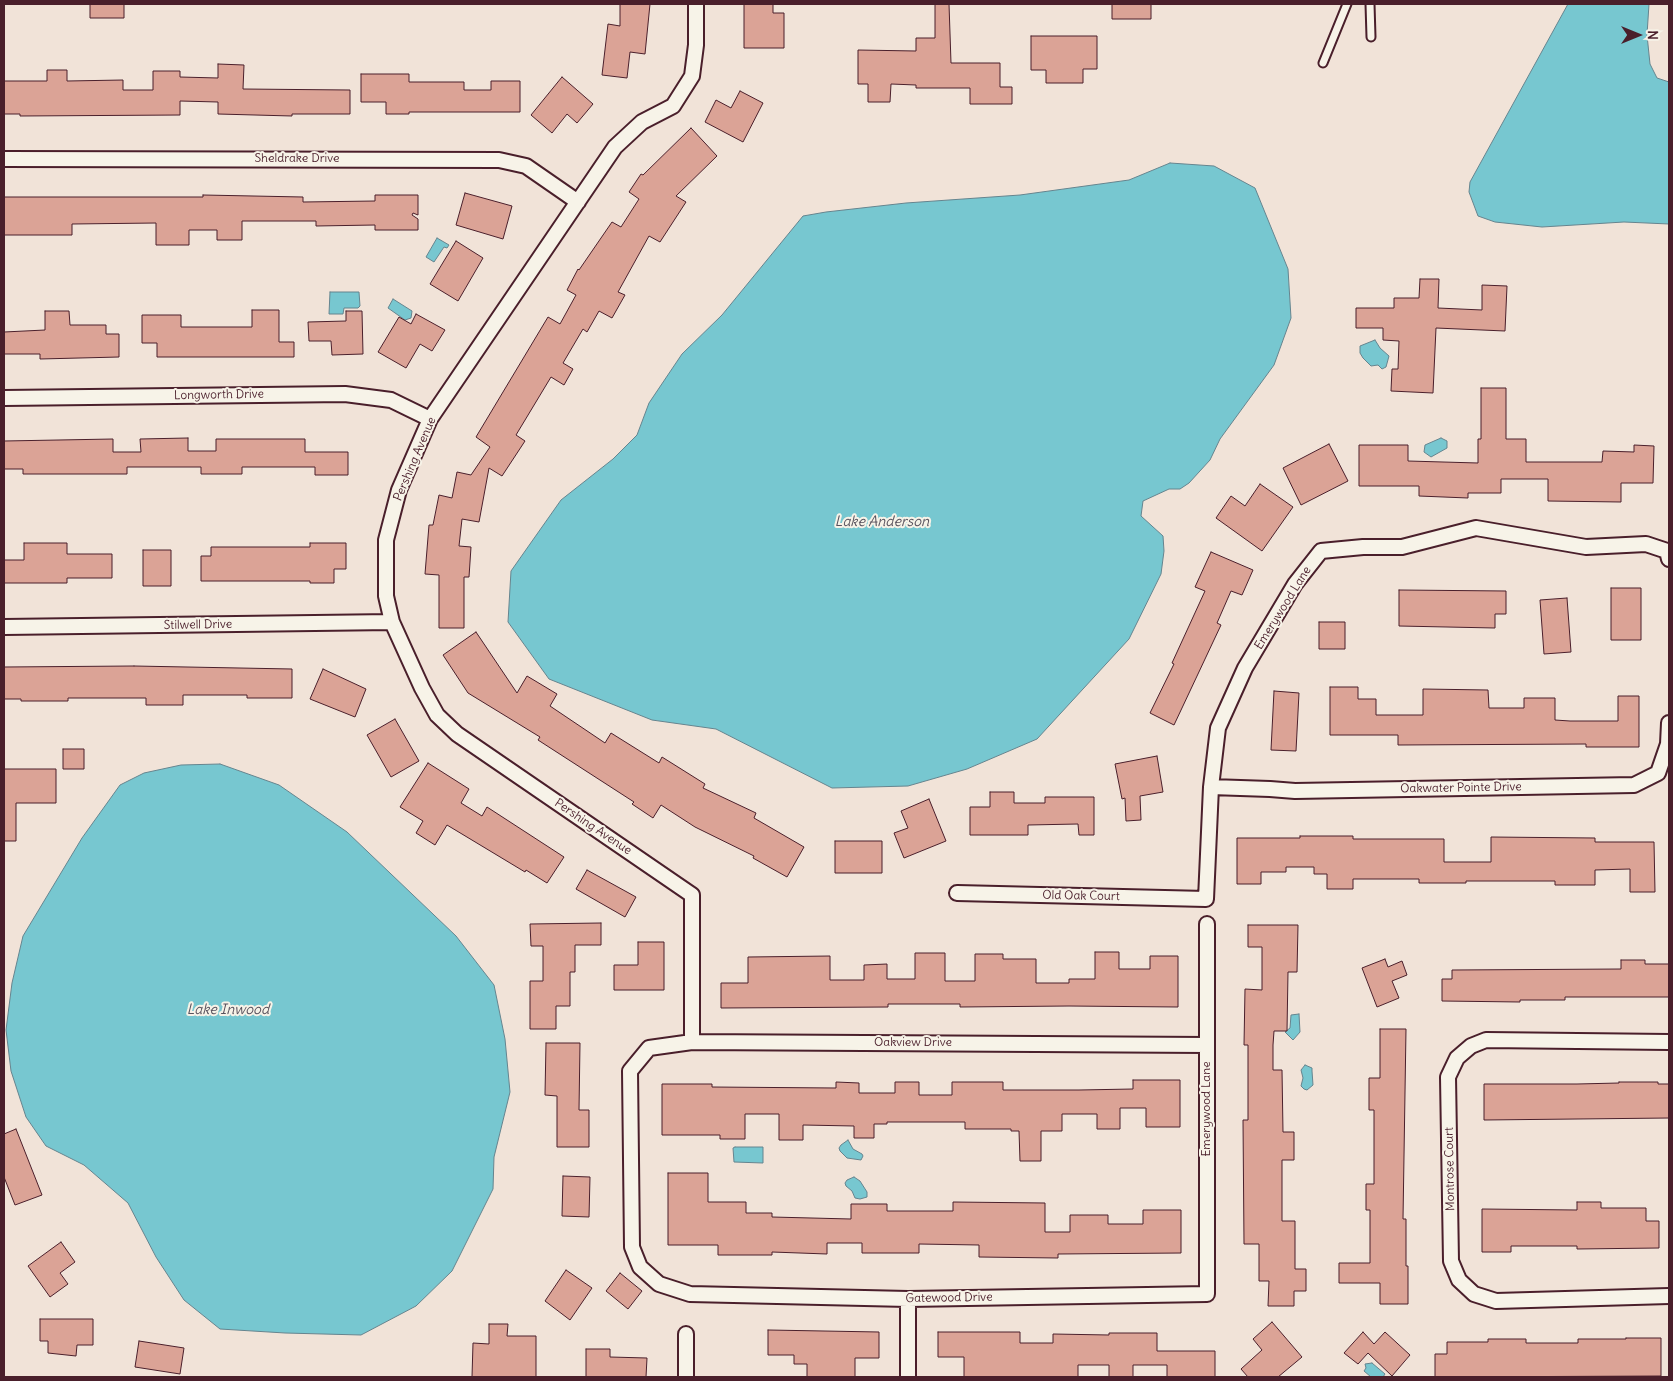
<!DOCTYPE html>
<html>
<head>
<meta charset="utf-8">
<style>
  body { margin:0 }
  #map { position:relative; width:1673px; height:1381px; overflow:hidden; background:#f1e3d8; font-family:Delius,sans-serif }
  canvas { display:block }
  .frame { position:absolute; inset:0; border:5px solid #4a1f2b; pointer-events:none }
  .north { position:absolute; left:1613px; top:10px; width:50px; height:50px; -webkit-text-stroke:4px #f7f3e8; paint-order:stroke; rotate:90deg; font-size:14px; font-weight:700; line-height:20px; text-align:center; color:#4a1f2b }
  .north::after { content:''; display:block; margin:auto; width:18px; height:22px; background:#4a1f2b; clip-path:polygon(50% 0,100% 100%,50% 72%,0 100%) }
</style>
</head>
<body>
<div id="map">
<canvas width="1673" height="1381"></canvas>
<div class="frame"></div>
<div class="north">N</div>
</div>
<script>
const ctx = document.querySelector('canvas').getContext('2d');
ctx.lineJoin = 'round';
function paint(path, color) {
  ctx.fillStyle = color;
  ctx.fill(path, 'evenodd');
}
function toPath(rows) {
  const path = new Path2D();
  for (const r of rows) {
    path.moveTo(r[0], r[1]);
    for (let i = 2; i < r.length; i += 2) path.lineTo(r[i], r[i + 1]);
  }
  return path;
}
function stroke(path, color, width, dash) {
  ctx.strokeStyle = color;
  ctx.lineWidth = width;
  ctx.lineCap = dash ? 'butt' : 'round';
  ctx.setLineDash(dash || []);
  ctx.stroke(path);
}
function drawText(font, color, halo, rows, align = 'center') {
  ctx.font = font + ' Delius,sans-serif';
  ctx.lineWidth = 4;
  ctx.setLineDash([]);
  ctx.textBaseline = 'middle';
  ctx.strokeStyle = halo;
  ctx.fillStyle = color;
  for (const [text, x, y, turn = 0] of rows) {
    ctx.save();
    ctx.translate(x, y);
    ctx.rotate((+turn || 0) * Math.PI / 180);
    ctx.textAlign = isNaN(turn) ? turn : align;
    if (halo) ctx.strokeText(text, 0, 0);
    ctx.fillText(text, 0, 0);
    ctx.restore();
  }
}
const water = toPath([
  [1568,4,1649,4,1647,35,1650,64,1657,78,1669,82,1669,224,1624,222,1542,227,1495,222,1478,216,1469,192,1470,182,1568,4],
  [1170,163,1214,166,1255,188,1288,269,1291,318,1274,365,1220,439,1210,460,1189,483,1180,489,1169,489,1143,501,1141,516,1163,536,1164,551,1161,574,1129,639,1037,739,967,769,908,786,832,788,716,729,652,720,549,679,508,622,511,571,561,500,613,459,637,435,649,403,682,354,722,315,803,216,826,212,906,203,1020,195,1129,180,1170,163],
  [437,238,449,245,447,248,444,247,434,262,426,257,437,238],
  [330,292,359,292,360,306,358,308,344,308,343,314,329,314,330,292],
  [393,299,412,311,411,318,405,320,388,308,393,299],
  [1375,340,1380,348,1389,356,1386,367,1382,369,1378,365,1371,366,1363,358,1360,353,1360,346,1375,340],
  [1441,438,1447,441,1447,448,1431,457,1424,452,1425,445,1441,438],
  [220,764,279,785,347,832,456,936,494,985,505,1039,510,1092,494,1157,493,1189,452,1271,416,1306,361,1335,285,1333,220,1329,184,1300,156,1257,128,1203,84,1165,46,1146,26,1117,11,1071,6,1030,12,983,23,936,82,838,120,785,144,773,181,765,220,764],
  [1299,1014,1300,1032,1293,1040,1285,1032,1290,1028,1291,1015,1299,1014],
  [1305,1065,1312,1068,1312,1071,1313,1085,1307,1090,1304,1089,1301,1086,1303,1078,1301,1070,1305,1065],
  [848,1140,853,1149,862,1154,863,1156,861,1160,847,1158,840,1151,839,1148,841,1145,848,1140],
  [735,1147,763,1147,763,1163,734,1162,733,1148,735,1147],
  [854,1177,860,1181,867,1192,867,1197,860,1199,855,1198,852,1191,846,1186,845,1183,847,1180,854,1177],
  [1372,1363,1385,1374,1383,1377,1371,1377,1364,1371,1366,1368,1365,1364,1372,1363]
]);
paint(water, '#77c7d0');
stroke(water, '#65848e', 1);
const building = toPath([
  [90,4,124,4,124,18,90,18,90,4],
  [620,4,650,4,645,54,630,52,627,78,602,75,608,24,620,26,620,4],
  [744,4,773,4,773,13,784,13,784,48,744,48,744,4],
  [935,4,949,4,951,63,1000,63,1000,87,1012,87,1012,104,970,104,970,88,916,88,916,85,891,84,890,102,868,102,868,84,858,84,858,50,916,51,916,38,935,38,935,4],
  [1112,4,1151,4,1151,19,1112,19,1112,4],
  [1031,36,1097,36,1097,69,1083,69,1083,83,1046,83,1046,70,1031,70,1031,36],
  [218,64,244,65,243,89,350,90,350,114,292,114,292,116,218,114,218,102,180,101,180,115,20,116,20,114,4,114,4,81,47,81,47,70,67,70,67,81,123,80,123,90,153,90,153,71,180,71,180,77,218,78,218,64],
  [361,74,409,74,409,82,464,82,464,90,491,90,491,81,520,81,520,112,409,112,409,114,386,114,386,102,361,102,361,74],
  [562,77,593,104,577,123,567,114,552,133,531,115,562,77],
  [740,91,763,103,743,142,705,122,716,100,731,108,740,91],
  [691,128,717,156,676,196,686,202,660,242,649,236,618,292,625,295,612,318,599,311,587,332,583,329,563,363,573,369,564,385,551,377,516,435,525,441,502,476,489,468,479,522,462,519,459,546,471,547,469,577,464,577,464,628,439,628,439,575,425,574,429,525,433,525,439,495,452,498,457,472,471,475,490,447,476,437,548,317,560,324,576,295,567,290,578,269,579,270,612,222,621,227,639,199,629,192,641,174,643,175,691,128],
  [465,193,512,206,503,239,456,225,465,193],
  [203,195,303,197,303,202,375,201,375,195,418,195,418,215,413,213,412,215,418,219,418,230,375,230,375,225,316,226,316,221,242,221,242,240,217,240,217,230,189,230,189,245,156,245,156,223,72,224,72,235,4,235,4,197,203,197,203,195],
  [456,241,483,258,458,301,430,284,456,241],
  [1420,279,1439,279,1438,308,1482,310,1482,285,1507,286,1505,331,1436,328,1433,393,1391,391,1392,369,1398,369,1399,341,1383,340,1383,328,1356,328,1356,308,1394,308,1394,298,1419,298,1420,279],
  [252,310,279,310,279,342,294,342,294,357,157,357,157,343,142,343,142,315,181,315,181,327,252,327,252,310],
  [45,311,69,311,70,325,106,325,106,334,119,334,119,357,40,359,40,354,4,354,4,332,45,330,45,311],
  [346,311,362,311,363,354,332,355,331,341,309,341,308,322,346,321,346,311],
  [416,314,445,330,432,351,420,344,406,368,378,352,399,317,411,324,416,314],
  [1481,388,1506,388,1506,439,1526,439,1526,462,1602,462,1603,451,1634,452,1634,445,1654,446,1653,483,1621,483,1621,502,1548,501,1548,479,1501,479,1501,493,1468,493,1468,498,1419,496,1419,486,1359,486,1359,445,1408,445,1408,461,1478,463,1478,439,1481,439,1481,388],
  [188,438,188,451,216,451,216,439,305,439,305,452,348,452,348,475,315,475,315,467,242,467,242,474,201,474,201,467,127,467,127,474,23,474,23,469,4,469,4,441,113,439,113,452,141,452,140,439,188,438],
  [1329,444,1348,481,1301,505,1283,468,1329,444],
  [1260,484,1293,507,1262,551,1216,518,1231,496,1245,506,1260,484],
  [24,543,67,543,67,554,112,554,112,578,67,578,67,583,4,583,4,560,24,560,24,543],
  [310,543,346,543,346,569,334,569,334,583,310,583,310,581,201,581,201,556,211,556,211,547,310,547,310,543],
  [143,550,171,550,171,586,143,586,143,550],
  [1211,552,1253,570,1242,595,1231,591,1217,623,1221,625,1174,725,1150,713,1174,664,1172,663,1205,591,1195,587,1211,552],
  [1611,588,1641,588,1641,640,1611,640,1611,588],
  [1399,590,1506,591,1506,614,1495,614,1495,628,1399,626,1399,590],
  [1567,598,1571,652,1544,654,1540,600,1567,598],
  [1319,622,1345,622,1345,649,1319,649,1319,622],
  [476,632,517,693,527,676,557,694,550,706,605,743,611,733,659,763,662,757,705,784,703,788,756,813,754,818,804,847,787,877,753,858,754,856,695,827,661,805,653,818,632,804,634,802,538,740,540,737,468,693,443,655,476,632],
  [134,666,292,669,292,698,247,698,247,695,183,695,183,705,146,705,146,698,68,698,68,701,21,701,21,699,4,699,4,667,134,666],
  [323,669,366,689,355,717,310,699,323,669],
  [1330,687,1358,687,1358,699,1376,699,1376,715,1423,715,1423,689,1488,690,1489,708,1524,708,1524,698,1555,698,1555,720,1570,721,1618,721,1618,696,1639,696,1639,747,1586,747,1586,744,1398,745,1398,735,1330,735,1330,687],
  [1274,691,1299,693,1296,751,1271,750,1274,691],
  [395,719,419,761,391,777,367,735,395,719],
  [63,749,84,749,84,769,63,769,63,749],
  [1157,756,1163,792,1140,796,1141,820,1126,821,1125,798,1122,799,1115,764,1157,756],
  [428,763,469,789,461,803,482,816,487,807,564,857,547,883,526,870,525,872,447,825,435,845,416,833,423,821,400,807,428,763],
  [4,769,56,769,56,803,16,803,16,841,4,841,4,769],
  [990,792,1014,792,1014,803,1045,803,1045,797,1094,797,1094,835,1079,835,1078,824,1028,825,1028,835,970,835,970,807,990,807,990,792],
  [929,799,946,841,904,858,894,833,908,828,901,811,929,799],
  [1300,836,1353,836,1353,839,1444,839,1444,862,1491,862,1491,837,1595,838,1595,842,1654,842,1655,892,1630,892,1630,869,1595,870,1595,885,1555,885,1555,881,1466,881,1466,883,1419,883,1419,879,1353,879,1353,889,1327,889,1327,874,1314,874,1314,867,1286,867,1286,872,1261,872,1261,884,1237,884,1237,838,1300,838,1300,836],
  [835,841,882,841,882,873,835,873,835,841],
  [587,870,636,897,625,917,576,889,587,870],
  [601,923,601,945,575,945,575,972,570,972,570,1006,556,1006,556,1029,530,1029,530,981,543,981,543,946,531,946,530,924,601,923],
  [1248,925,1298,925,1297,972,1288,972,1287,1031,1274,1031,1273,1045,1273,1070,1282,1070,1283,1132,1294,1132,1294,1160,1282,1160,1282,1221,1295,1221,1295,1269,1306,1269,1306,1291,1294,1291,1294,1306,1268,1306,1269,1281,1259,1281,1259,1244,1244,1244,1243,1120,1248,1120,1248,1045,1244,1045,1245,989,1262,990,1262,947,1248,947,1248,925],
  [638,942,664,942,664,990,614,990,614,965,638,965,638,942],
  [1095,952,1119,952,1119,969,1150,969,1150,956,1178,956,1178,1007,1069,1006,960,1007,960,1004,888,1004,888,1007,721,1008,721,983,748,983,748,957,830,956,830,980,864,980,864,965,887,964,887,979,915,979,915,953,945,953,945,981,975,981,975,954,1003,954,1003,959,1036,959,1036,983,1069,983,1069,979,1095,979,1095,952],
  [1385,959,1388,967,1402,961,1407,975,1392,981,1399,998,1377,1007,1362,968,1385,959],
  [1621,960,1645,960,1645,964,1669,964,1669,997,1565,997,1565,1000,1520,1000,1520,1002,1442,1001,1442,979,1452,979,1452,970,1621,969,1621,960],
  [1380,1029,1406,1029,1403,1219,1406,1219,1406,1266,1408,1266,1408,1304,1380,1304,1380,1283,1339,1283,1339,1263,1370,1263,1370,1210,1366,1210,1366,1184,1374,1184,1374,1110,1369,1110,1369,1078,1380,1078,1380,1029],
  [546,1043,580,1043,579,1110,589,1110,589,1147,557,1147,557,1096,545,1095,546,1043],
  [1133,1080,1180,1080,1180,1127,1146,1127,1146,1108,1120,1108,1120,1129,1097,1129,1097,1114,1062,1114,1062,1131,1041,1131,1041,1161,1020,1161,1019,1131,1011,1131,1011,1129,965,1129,965,1122,887,1122,887,1124,874,1124,874,1138,854,1138,854,1126,803,1125,803,1140,779,1140,779,1114,745,1114,745,1139,720,1139,720,1135,662,1135,662,1084,712,1084,712,1087,836,1088,836,1082,859,1083,859,1093,895,1093,895,1082,919,1082,919,1095,952,1095,952,1082,1003,1082,1003,1090,1079,1090,1133,1089,1133,1080],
  [1619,1082,1658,1082,1658,1084,1669,1084,1669,1118,1484,1120,1484,1084,1577,1084,1619,1083,1619,1082],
  [16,1129,42,1195,15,1205,4,1177,4,1134,16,1129],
  [668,1173,708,1173,708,1202,746,1202,746,1213,772,1213,772,1217,851,1219,851,1204,887,1204,887,1211,953,1211,953,1202,1045,1203,1045,1232,1070,1232,1070,1215,1108,1215,1108,1224,1143,1224,1143,1210,1181,1210,1181,1253,1058,1254,1058,1258,979,1257,979,1245,919,1244,919,1253,862,1253,862,1243,827,1243,827,1254,772,1252,772,1255,718,1255,718,1245,668,1245,668,1173],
  [563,1176,590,1177,589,1217,562,1216,563,1176],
  [1577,1202,1601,1202,1601,1208,1646,1208,1646,1221,1659,1221,1659,1248,1577,1249,1577,1246,1511,1246,1511,1252,1482,1252,1482,1209,1577,1210,1577,1202],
  [61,1242,75,1262,60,1273,68,1284,50,1297,28,1266,61,1242],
  [566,1270,592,1288,570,1320,545,1301,566,1270],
  [620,1273,642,1291,628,1309,606,1291,620,1273],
  [40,1319,93,1319,93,1345,77,1345,76,1356,48,1353,48,1341,40,1341,40,1319],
  [1272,1322,1302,1357,1278,1377,1248,1377,1241,1369,1262,1350,1253,1339,1272,1322],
  [489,1324,508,1324,507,1336,536,1336,536,1377,472,1377,473,1343,489,1344,489,1324],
  [768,1330,879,1332,879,1358,855,1358,855,1377,807,1377,807,1364,794,1364,794,1355,768,1355,768,1330],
  [938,1332,1020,1332,1020,1343,1053,1343,1053,1334,1109,1335,1109,1333,1157,1333,1157,1351,1215,1351,1215,1377,1167,1377,1167,1365,1133,1365,1133,1377,1109,1377,1109,1365,1078,1365,1078,1377,964,1377,964,1357,938,1357,938,1332],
  [1363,1332,1374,1344,1385,1332,1410,1355,1392,1376,1368,1353,1358,1364,1344,1353,1363,1332],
  [1626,1338,1661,1338,1661,1376,1435,1377,1435,1354,1447,1354,1447,1342,1488,1342,1488,1339,1526,1339,1526,1343,1578,1343,1578,1339,1626,1339,1626,1338],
  [139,1341,184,1348,180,1374,135,1367,139,1341],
  [586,1349,610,1349,610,1357,647,1358,646,1377,586,1377,586,1349]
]);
paint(building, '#dba396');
stroke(building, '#4a1f2b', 1);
const service = toPath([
  [1370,4,1371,37],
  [1323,63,1347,4]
]);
const minor = toPath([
  [4,159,499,160,526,166,578,202],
  [4,398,345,394,391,400,430,419],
  [4,627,392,622],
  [1211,787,1270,789,1295,791,1634,785,1658,773,1668,744,1669,723],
  [957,893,1206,899,1211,787,1218,728,1245,668,1295,584,1321,551,1363,547,1402,547,1476,528,1586,547,1646,544,1667,551,1669,559],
  [692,1042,692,895,457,734,437,715,422,688,392,622,386,596,386,540,399,490,430,419,615,147,642,122,673,106,692,76,696,45,696,4],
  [1669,1042,1486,1040,1471,1046,1457,1058,1448,1077,1451,1261,1459,1280,1474,1294,1496,1301,1669,1296],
  [1207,1045,692,1042,649,1048,630,1071,632,1247,640,1267,659,1284,690,1294,908,1299,1207,1294,1207,924],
  [908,1299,908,1377],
  [686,1334,686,1377]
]);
stroke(service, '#4a1f2b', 11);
stroke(minor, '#4a1f2b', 18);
stroke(service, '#f7f3e8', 7);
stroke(minor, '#f7f3e8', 14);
drawText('12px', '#4a1f2b', '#f7f3e8', [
  ["Sheldrake Drive",297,159],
  ["Longworth Drive",219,395,-1],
  ["Pershing Avenue",415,459,-67],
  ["Emerywood Lane",1283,608,-58],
  ["Stilwell Drive",198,625,-1],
  ["Oakwater Pointe Drive",1461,788,-1],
  ["Pershing Avenue",593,827,34],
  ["Old Oak Court",1081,896,1],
  ["Oakview Drive",913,1043],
  ["Emerywood Lane",1207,1109,-90],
  ["Montrose Court",1450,1169,-91],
  ["Gatewood Drive",949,1298,-1]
]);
drawText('italic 14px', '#58515d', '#f7f3e8', [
  ["Lake Anderson",882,522],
  ["Lake Inwood",228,1010]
]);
</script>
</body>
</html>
